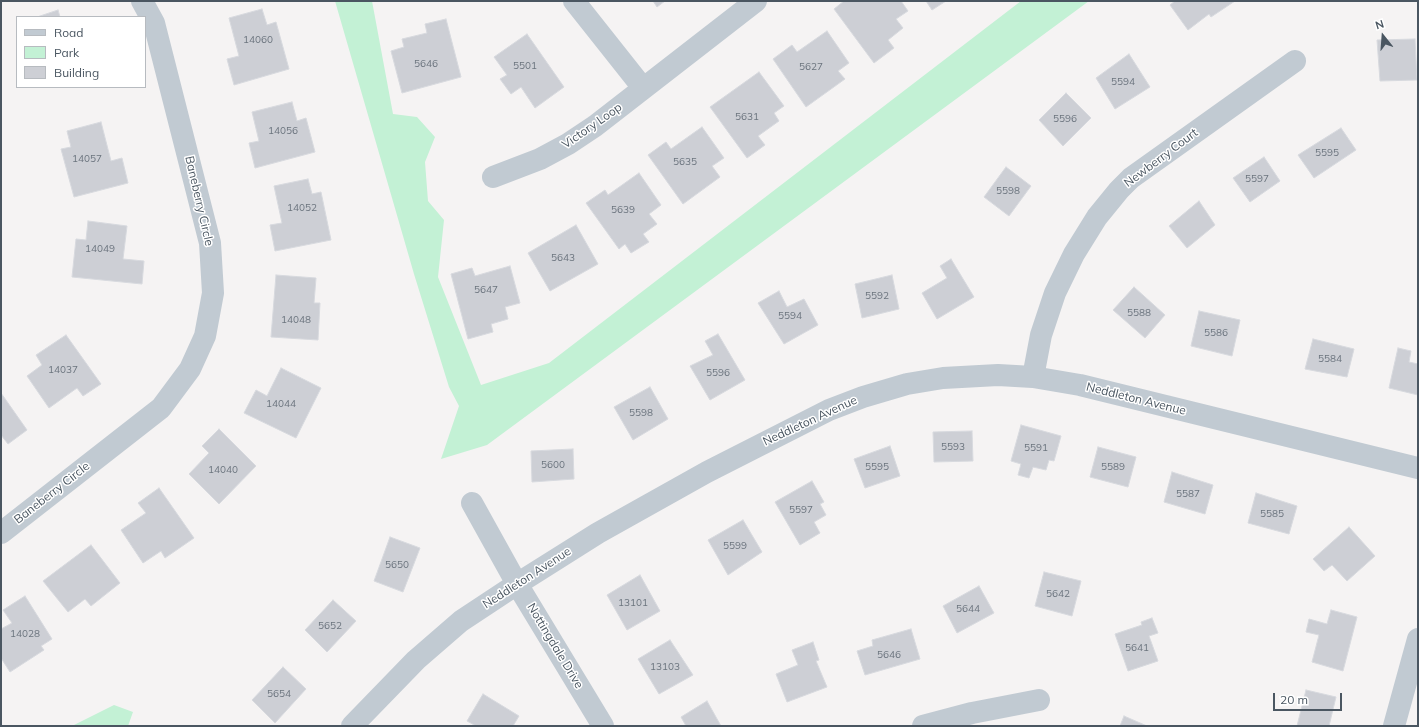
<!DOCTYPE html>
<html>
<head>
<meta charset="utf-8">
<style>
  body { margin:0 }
  #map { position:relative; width:1419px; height:727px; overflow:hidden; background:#f5f3f3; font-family:Mulish,sans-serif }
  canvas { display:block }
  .frame { position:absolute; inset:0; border:2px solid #4a5661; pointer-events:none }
  .legend { position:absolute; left:16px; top:16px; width:130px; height:72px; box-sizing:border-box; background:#fff; border:1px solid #b7bbc0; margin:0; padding:5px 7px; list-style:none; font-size:12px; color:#4a5661 }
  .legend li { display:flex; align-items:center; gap:8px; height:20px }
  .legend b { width:20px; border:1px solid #b7bbc0 }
  .north { position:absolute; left:1363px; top:16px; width:40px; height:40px; -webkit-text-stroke:3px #fff; paint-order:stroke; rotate:343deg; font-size:11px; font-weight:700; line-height:16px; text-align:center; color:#4a5661 }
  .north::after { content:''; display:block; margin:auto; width:14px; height:18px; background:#4a5661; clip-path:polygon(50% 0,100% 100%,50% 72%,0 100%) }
  .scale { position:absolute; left:1273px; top:693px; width:69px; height:18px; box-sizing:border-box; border:2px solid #4a5661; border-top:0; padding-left:5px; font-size:12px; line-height:14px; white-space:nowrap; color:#4a5661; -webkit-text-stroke:3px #fff; paint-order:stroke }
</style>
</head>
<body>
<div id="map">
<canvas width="1419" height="727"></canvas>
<div class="frame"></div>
<ul class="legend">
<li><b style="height:5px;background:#c1cad2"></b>Road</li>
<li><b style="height:11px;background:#c3f1d5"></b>Park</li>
<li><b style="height:11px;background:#cdcfd5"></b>Building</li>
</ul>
<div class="north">N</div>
<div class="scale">20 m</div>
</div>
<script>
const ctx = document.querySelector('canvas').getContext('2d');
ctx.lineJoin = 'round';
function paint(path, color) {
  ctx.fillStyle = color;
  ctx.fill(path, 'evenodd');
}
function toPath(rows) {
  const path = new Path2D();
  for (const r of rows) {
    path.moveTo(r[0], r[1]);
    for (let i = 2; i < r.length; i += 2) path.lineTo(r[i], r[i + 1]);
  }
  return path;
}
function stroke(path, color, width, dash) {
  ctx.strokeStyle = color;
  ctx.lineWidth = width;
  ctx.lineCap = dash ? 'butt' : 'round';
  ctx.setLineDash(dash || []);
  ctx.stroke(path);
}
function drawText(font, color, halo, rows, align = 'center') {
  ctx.font = font + ' Mulish,sans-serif';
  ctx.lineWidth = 3;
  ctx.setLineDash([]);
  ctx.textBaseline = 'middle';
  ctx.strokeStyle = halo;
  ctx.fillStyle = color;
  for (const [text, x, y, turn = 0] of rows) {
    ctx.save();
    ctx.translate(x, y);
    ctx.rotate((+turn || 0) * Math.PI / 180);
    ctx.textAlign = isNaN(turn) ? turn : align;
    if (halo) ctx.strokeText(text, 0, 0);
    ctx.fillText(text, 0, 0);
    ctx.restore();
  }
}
paint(toPath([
  [335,1,372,1,393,114,417,117,435,137,425,162,428,201,444,220,438,277,481,385,549,363,1021,1,1089,1,487,445,441,459,459,406,449,387,414,274],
  [114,705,133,712,128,726,72,726]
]), '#c3f1d5');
const building = toPath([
  [653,1,665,1,657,7,653,1],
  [844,1,901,1,908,11,896,19,903,28,888,40,894,48,874,63,834,9,844,1],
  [926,1,946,1,932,10,926,1],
  [1175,1,1235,1,1211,17,1209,14,1188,30,1170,5,1175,1],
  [262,9,267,25,276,22,289,69,234,85,227,59,239,56,229,18,262,9],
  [58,10,60,17,37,17,58,10],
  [446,19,461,77,402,93,391,51,404,47,402,39,427,33,425,24,446,19],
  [827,31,849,63,838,71,845,79,806,107,773,59,792,45,797,52,827,31],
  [527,34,564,87,535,108,521,87,511,94,500,79,507,75,494,57,527,34],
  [1415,39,1417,80,1380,81,1377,40,1415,39],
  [1129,54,1150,87,1115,109,1096,78,1129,54],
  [759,72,784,106,774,113,779,121,758,136,765,145,747,158,710,107,759,72],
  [1066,93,1091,118,1063,146,1039,120,1066,93],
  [292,102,297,121,306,118,315,152,255,168,249,143,259,141,252,112,292,102],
  [101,122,111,161,122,158,128,183,74,197,61,149,71,147,67,131,101,122],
  [702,127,724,158,712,166,720,177,683,204,648,155,666,142,671,149,702,127],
  [1341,128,1356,150,1314,178,1298,155,1341,128],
  [1264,157,1280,181,1250,202,1233,178,1264,157],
  [1006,167,1031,186,1009,216,984,197,1006,167],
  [639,173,661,205,649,214,657,224,643,234,649,242,631,253,625,244,619,249,586,203,605,190,608,195,639,173],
  [308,179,312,194,321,192,331,240,275,251,270,225,282,223,274,186,308,179],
  [1199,201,1215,225,1187,248,1169,226,1199,201],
  [88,221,127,226,123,259,144,261,142,284,72,277,76,239,86,240,88,221],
  [576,225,598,264,550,291,528,253,576,225],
  [951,259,974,297,937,319,922,293,947,278,940,266,951,259],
  [510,266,520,303,505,307,508,319,491,324,493,332,468,339,451,274,472,268,475,276,510,266],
  [276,275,316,278,314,303,320,303,318,340,271,337,276,275],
  [892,275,899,309,862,318,855,284,892,275],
  [1134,287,1165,315,1145,338,1113,310,1134,287],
  [779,291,787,307,804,299,818,325,784,344,758,303,779,291],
  [1199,311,1240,320,1232,356,1191,346,1199,311],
  [718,334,745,380,710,400,690,366,713,355,705,341,718,334],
  [66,335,101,384,83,396,77,388,49,408,27,376,42,365,36,355,66,335],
  [1313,339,1354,349,1347,377,1305,369,1313,339],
  [1398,348,1411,351,1409,362,1418,364,1418,395,1389,388,1398,348],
  [281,368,321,388,296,438,244,413,256,390,267,396,281,368],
  [650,387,668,419,633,440,614,407,650,387],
  [1,393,27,430,8,444,1,435,1,393],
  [1021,425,1061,436,1054,461,1049,460,1046,470,1033,467,1029,478,1018,475,1021,464,1011,461,1021,425],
  [219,429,256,466,219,504,189,474,209,453,202,446,219,429],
  [972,431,973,461,934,462,933,432,972,431],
  [890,446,900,476,865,488,854,459,890,446],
  [1098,447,1136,457,1128,487,1090,477,1098,447],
  [573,449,574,479,532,482,531,451,573,449],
  [1172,472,1213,485,1205,514,1164,502,1172,472],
  [812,481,824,502,820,504,826,515,814,522,820,533,800,545,775,502,812,481],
  [159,488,194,538,165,558,161,551,143,563,121,530,146,513,138,503,159,488],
  [1256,493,1297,506,1289,534,1248,523,1256,493],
  [743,520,762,552,728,575,708,540,743,520],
  [1349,527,1375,556,1347,581,1332,565,1324,571,1313,559,1349,527],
  [390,537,420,548,403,592,374,581,390,537],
  [91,545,120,583,91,606,85,599,68,612,43,581,91,545],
  [1044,572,1081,581,1072,616,1035,606,1044,572],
  [640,575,660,611,627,630,607,595,640,575],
  [979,586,994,613,957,633,943,606,979,586],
  [25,596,52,639,41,646,44,650,10,672,1,658,1,629,12,623,3,610,25,596],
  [333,600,356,621,327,652,305,630,333,600],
  [1331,610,1357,617,1343,671,1312,662,1319,635,1306,632,1309,619,1327,624,1331,610],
  [1152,618,1158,633,1149,636,1158,661,1128,671,1115,634,1142,625,1141,622,1152,618],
  [911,629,920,659,865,675,857,651,873,646,872,640,911,629],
  [670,640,693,675,659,694,638,659,670,640],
  [813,642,819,660,816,661,827,687,787,702,776,674,798,665,792,650,813,642],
  [283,667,306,689,275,723,252,700,283,667],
  [1306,690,1336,697,1329,726,1297,726,1306,690],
  [483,694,519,716,513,726,476,726,467,721,483,694],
  [707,701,721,726,686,726,681,717,707,701],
  [1124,716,1147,726,1120,726,1124,716]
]);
paint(building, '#cdcfd5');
stroke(building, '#d7d9de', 1);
stroke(toPath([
  [574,1,643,88],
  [493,177,540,159,568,144,595,126,756,1],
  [1033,377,1041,335,1055,293,1074,254,1097,217,1119,190,1131,178,1295,61],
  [472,503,517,584,603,726],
  [1,533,161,408,190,369,205,336,213,293,210,243,154,23,142,1],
  [352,726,416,660,461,621,517,584,598,533,707,472,829,410,863,397,907,384,943,378,998,375,1033,377,1080,385,1418,468],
  [923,726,972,713,1039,700],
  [1394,726,1418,639]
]), '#c1cad2', 22);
drawText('10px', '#6b747e', null, [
  ["14060",258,40],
  ["5646",426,64],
  ["5501",525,66],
  ["5627",811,67],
  ["5594",1123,82],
  ["5631",747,117],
  ["5596",1065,119],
  ["14056",283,131],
  ["5595",1327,153],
  ["14057",87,159],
  ["5635",685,162],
  ["5597",1257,179],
  ["5598",1008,191],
  ["14052",302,208],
  ["5639",623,210],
  ["14049",100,249],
  ["5643",563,258],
  ["5647",486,290],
  ["5592",877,296],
  ["5588",1139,313],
  ["5594",790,316],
  ["14048",296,320],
  ["5586",1216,333],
  ["5584",1330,359],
  ["14037",63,370],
  ["5596",718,373],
  ["14044",281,404],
  ["5598",641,413],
  ["5593",953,447],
  ["5591",1036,448],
  ["5600",553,465],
  ["5595",877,467],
  ["5589",1113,467],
  ["14040",223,470],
  ["5587",1188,494],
  ["5597",801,510],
  ["5585",1272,514],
  ["5599",735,546],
  ["5650",397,565],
  ["5642",1058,594],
  ["13101",633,603],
  ["5644",968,609],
  ["5652",330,626],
  ["14028",25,634],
  ["5641",1137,648],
  ["5646",889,655],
  ["13103",665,667],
  ["5654",279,694]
]);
drawText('12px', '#4a5661', '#fff', [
  ["Victory Loop",592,126,-35],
  ["Newberry Court",1161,158,-37],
  ["Baneberry Circle",199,201,77],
  ["Neddleton Avenue",1136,399,14],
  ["Neddleton Avenue",810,421,-25],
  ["Baneberry Circle",52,493,-38],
  ["Neddleton Avenue",527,578,-33],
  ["Nottingdale Drive",555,646,59]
]);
</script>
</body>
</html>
